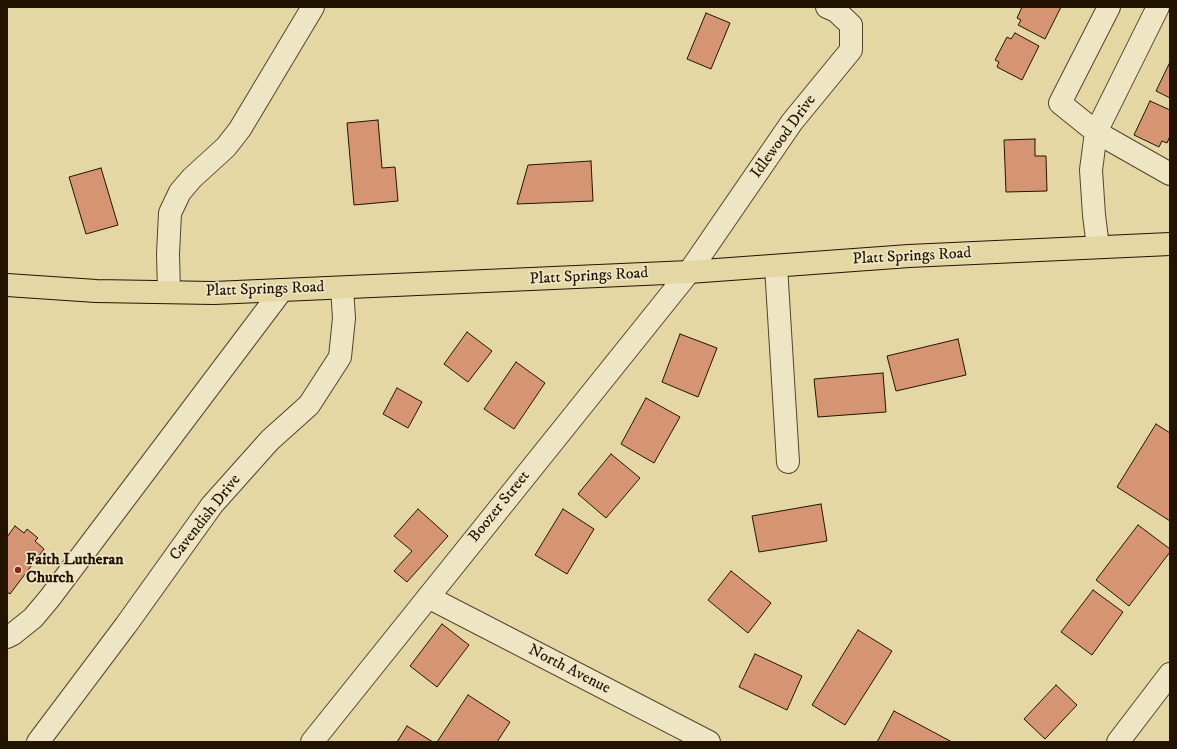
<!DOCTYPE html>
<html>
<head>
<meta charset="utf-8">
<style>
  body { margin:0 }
  #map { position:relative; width:1177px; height:749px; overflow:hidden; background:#e4d7a4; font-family:"IM FELL DW Pica",serif }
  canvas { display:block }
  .frame { position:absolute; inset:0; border:8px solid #231402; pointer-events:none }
</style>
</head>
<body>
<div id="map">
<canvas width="1177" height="749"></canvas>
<div class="frame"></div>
</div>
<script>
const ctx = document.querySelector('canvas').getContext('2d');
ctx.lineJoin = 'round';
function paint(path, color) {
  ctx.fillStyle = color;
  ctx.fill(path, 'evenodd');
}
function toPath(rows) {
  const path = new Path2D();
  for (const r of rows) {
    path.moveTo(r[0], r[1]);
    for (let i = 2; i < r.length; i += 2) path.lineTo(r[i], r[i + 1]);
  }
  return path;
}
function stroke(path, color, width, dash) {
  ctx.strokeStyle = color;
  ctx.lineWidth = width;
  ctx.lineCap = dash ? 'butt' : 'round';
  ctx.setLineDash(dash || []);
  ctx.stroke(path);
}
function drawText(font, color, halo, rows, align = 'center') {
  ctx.font = font + ' "IM FELL DW Pica",serif';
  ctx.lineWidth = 3.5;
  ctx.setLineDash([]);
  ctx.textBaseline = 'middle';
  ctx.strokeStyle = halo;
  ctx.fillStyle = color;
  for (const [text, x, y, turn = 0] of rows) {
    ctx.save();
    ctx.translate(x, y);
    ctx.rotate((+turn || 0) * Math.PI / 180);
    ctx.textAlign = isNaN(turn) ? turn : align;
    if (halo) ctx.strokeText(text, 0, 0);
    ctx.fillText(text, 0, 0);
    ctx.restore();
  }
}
const building = toPath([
  [1022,7,1061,7,1045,39,1018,25,1021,20,1017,18,1022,7],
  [706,13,730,23,711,69,687,59,706,13],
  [1015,33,1039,46,1022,80,997,67,999,62,995,60,1007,37,1011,39,1015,33],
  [1170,62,1170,98,1156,91,1170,62],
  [1150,101,1170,110,1170,136,1167,143,1162,141,1159,147,1134,135,1150,101],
  [378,120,382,168,395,167,398,201,354,205,347,123,378,120],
  [1035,139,1035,156,1046,156,1047,191,1006,192,1004,140,1035,139],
  [591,161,593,201,517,204,528,165,591,161],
  [101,168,118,225,86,234,69,177,101,168],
  [467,332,492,351,468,382,444,364,467,332],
  [680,334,717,348,698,397,662,382,680,334],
  [958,339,966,375,896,391,887,356,958,339],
  [516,362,545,383,514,429,484,409,516,362],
  [883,373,886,412,818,417,814,379,883,373],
  [397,388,422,402,408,428,383,414,397,388],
  [646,398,680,417,654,463,621,444,646,398],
  [1156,424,1170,433,1170,521,1117,487,1156,424],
  [611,454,640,478,606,518,578,494,611,454],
  [821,504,827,541,759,552,752,516,821,504],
  [418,509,448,536,407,582,394,571,412,551,394,536,418,509],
  [563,509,594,529,567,574,535,555,563,509],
  [1138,525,1170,549,1170,552,1129,606,1096,580,1138,525],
  [15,526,24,533,27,529,38,538,35,541,44,549,10,594,7,592,7,537,15,526],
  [731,571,771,603,748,633,708,600,731,571],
  [1093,590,1123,612,1092,655,1061,632,1093,590],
  [442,624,469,645,437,687,410,666,442,624],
  [858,630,892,651,845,725,812,705,858,630],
  [755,654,802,676,787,710,739,687,755,654],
  [1056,685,1077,705,1045,739,1024,719,1056,685],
  [468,695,510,722,497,742,437,742,468,695],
  [894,711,952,742,877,742,894,711],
  [407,726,433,742,397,742,407,726]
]);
paint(building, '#d59472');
stroke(building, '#231402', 1);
const minor = toPath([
  [1109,7,1060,103,1096,132,1170,174],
  [1098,247,1094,215,1091,170,1096,132,1158,7],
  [776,266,788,462],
  [169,292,168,254,170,213,180,192,192,178,226,147,240,129,313,7],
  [428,597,709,742],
  [7,637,13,634,33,618,49,599,282,290],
  [38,742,126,625,212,505,270,440,309,405,340,357,344,318,342,288],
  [312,742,689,272,792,122,851,50,851,25,836,11,827,7],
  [1118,742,1170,674]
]);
const major = toPath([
  [7,285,96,291,214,293,689,272,909,256,1170,244]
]);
stroke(minor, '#53452a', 24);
stroke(major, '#231402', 24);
stroke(minor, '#ede5c4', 22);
stroke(major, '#e4d7a4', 22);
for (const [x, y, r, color] of [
  [18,570,4,"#8f2418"]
]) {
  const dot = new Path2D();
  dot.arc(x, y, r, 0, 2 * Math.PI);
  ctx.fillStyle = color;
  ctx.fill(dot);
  stroke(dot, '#ede5c4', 1.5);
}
drawText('16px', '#231402', '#ede5c4', [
  ["Idlewood Drive",784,137,-54],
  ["Platt Springs Road",912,257,-3],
  ["Platt Springs Road",589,277,-3],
  ["Platt Springs Road",265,290,-2],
  ["Boozer Street",500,507,-51],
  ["Cavendish Drive",206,518,-52],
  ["North Avenue",569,670,27]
]);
drawText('bold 16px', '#231402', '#ede5c4', [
  ["Faith Lutheran",26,561],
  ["Church",26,579]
], 'left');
</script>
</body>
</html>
